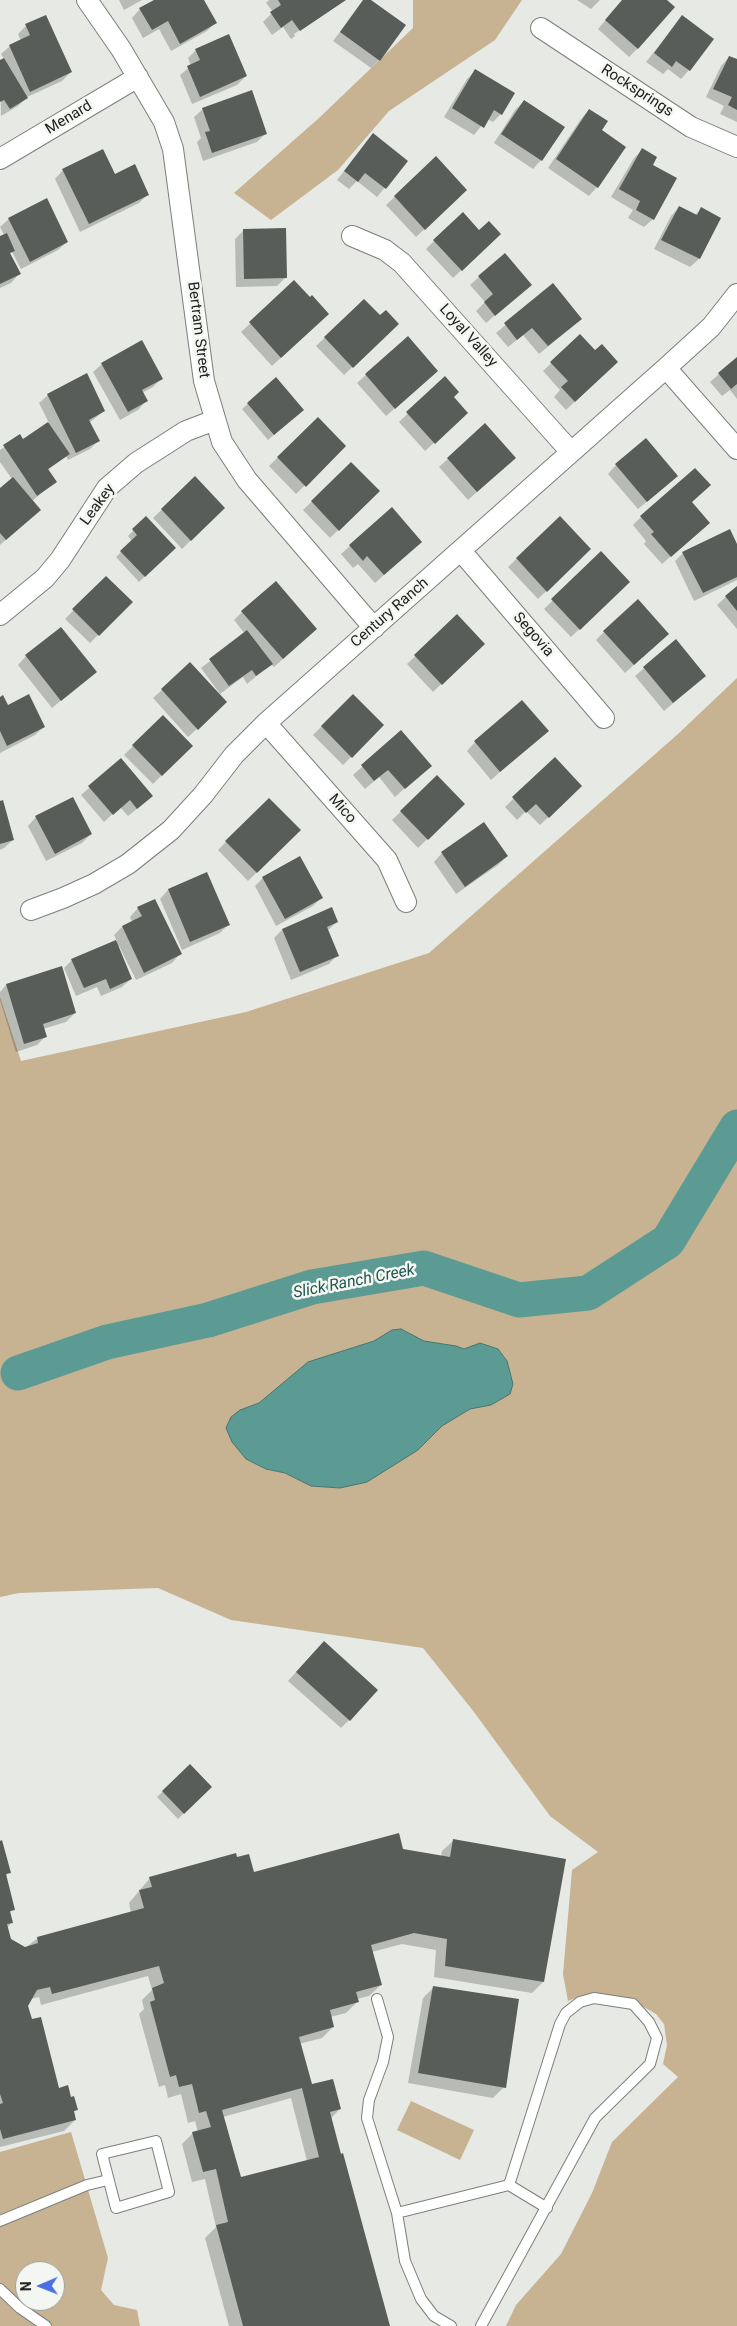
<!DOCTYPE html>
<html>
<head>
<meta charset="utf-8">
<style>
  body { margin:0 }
  #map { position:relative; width:737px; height:2326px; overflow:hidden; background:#e6e9e4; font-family:Roboto,sans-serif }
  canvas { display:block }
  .north { position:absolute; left:15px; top:2261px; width:50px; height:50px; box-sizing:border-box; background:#f4f7f1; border:1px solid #9fa19d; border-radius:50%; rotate:269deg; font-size:14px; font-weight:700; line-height:20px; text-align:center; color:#202120 }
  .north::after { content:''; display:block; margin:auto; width:18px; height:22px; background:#4a70e3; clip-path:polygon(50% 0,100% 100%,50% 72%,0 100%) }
</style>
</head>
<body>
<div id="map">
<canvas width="737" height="2326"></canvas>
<div class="north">N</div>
</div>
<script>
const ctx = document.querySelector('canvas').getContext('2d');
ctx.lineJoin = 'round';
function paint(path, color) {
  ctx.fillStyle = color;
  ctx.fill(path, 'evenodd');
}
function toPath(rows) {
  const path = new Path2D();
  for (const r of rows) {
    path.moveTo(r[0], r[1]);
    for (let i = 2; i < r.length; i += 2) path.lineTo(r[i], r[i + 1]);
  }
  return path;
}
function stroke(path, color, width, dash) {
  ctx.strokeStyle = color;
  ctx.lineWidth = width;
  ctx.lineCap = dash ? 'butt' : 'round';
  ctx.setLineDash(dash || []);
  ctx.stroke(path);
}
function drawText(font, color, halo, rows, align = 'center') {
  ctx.font = font + ' Roboto,sans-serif';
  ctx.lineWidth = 5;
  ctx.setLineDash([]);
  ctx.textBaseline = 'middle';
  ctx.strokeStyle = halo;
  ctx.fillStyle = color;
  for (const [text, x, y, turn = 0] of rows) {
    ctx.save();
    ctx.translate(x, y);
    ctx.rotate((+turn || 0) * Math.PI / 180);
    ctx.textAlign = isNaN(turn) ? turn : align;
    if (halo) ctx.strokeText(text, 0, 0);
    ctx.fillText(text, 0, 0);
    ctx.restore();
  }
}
paint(toPath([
  [413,0,522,0,495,40,389,111,338,170,271,220,234,193,319,118,413,28],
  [737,678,737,2326,506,2326,516,2305,561,2254,592,2193,612,2142,678,2077,663,2064,667,2045,664,2024,656,2014,635,2002,592,1995,580,1996,568,2001,563,1974,572,1870,598,1852,550,1816,474,1712,423,1648,231,1620,158,1588,19,1593,0,1597,0,997,21,1061,246,1012,429,953,678,734],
  [411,2101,474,2130,460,2160,397,2130],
  [71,2132,108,2258,101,2290,114,2305,137,2310,140,2326,0,2326,0,2152],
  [25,2271,55,2271,55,2301,25,2301]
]), '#c7b292');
const water = toPath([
  [401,1329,424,1341,456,1346,464,1349,480,1343,498,1349,507,1361,513,1384,510,1394,491,1405,470,1409,442,1426,418,1450,367,1482,340,1488,311,1486,285,1473,266,1469,246,1459,232,1442,226,1428,231,1417,240,1410,259,1403,308,1362,374,1341,392,1330,401,1329]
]);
paint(water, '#5b9b93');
stroke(water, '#497670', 1);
paint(toPath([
  [119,0,142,0,124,10],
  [157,0,202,0,215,23,207,31,171,51,159,29,143,38,132,18,140,9],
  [269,0,345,0,294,34,295,36,291,39,283,27,272,35,263,22,273,12,266,3],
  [364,0,369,0,379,60,371,68,333,41],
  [577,0,600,0,591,9],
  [623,0,665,0,638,48,629,57,598,29],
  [682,17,689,70,681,79,668,69,663,74,646,62],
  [26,26,71,72,62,81,27,97,18,106,1,116,0,61,4,59,1,54,10,46,21,41,18,34],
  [196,50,246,76,237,85,192,104,180,75,191,66,188,58],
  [729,57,737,61,737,122,720,114,724,106,706,97,721,66],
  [476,70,501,114,493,122,487,119,474,135,444,117,467,79],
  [524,101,541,160,533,169,494,143,515,110],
  [203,109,266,133,257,142,203,161,197,142,201,138,194,117],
  [589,110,600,131,597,187,589,196,548,168,581,119],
  [373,135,407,161,377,197,357,181,349,189,337,180],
  [642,150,653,219,644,227,628,218,633,210,611,197,634,158],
  [436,158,457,199,416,237,386,205],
  [63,170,115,175,147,195,139,203,80,232,55,179],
  [679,207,695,215,701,209,719,218,699,259,690,267,654,249,671,216],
  [9,219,67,242,58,250,21,269,12,252,10,254,19,274,11,283,0,288,0,237,4,235,0,227],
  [244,230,285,278,277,286,236,287,235,239],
  [434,241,491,242,453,278,426,249],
  [479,277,530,285,486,323,476,311,485,302,470,285],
  [294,282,310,299,319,322,272,366,241,332],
  [553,285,572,327,539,354,523,335,508,347,496,333],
  [364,300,389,332,344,375,316,346],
  [580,336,608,370,566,410,554,397,560,390,543,371],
  [407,338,428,379,386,416,357,383],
  [737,358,737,399,730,390,722,396,710,382],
  [102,364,161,379,153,387,142,393,146,401,138,410,120,420,93,372],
  [445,378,458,421,425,451,399,422],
  [276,379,297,415,268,440,242,409],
  [48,395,104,411,89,423,98,441,90,449,68,460,66,456,48,470,55,482,32,501,39,510,0,545,0,490,12,479,0,462,0,450,19,436,23,441,49,423,39,403],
  [318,419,345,446,296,494,269,466],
  [485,425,506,466,468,500,439,467],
  [351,464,378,491,330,538,303,510],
  [616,465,668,484,638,509,608,474],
  [195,478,224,508,182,549,153,518],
  [691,502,700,531,662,564,644,544,646,541,633,525,641,517],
  [391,509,412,550,375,583,358,564,353,568,341,554],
  [560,517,581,558,538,599,508,567],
  [146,518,174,548,139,582,116,557,132,541,128,536],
  [737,546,737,580,694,601,675,561,683,553],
  [601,553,628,582,571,637,544,609],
  [106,577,131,602,90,643,65,619],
  [737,587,737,629,717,605],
  [242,612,307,637,274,667,271,664,247,684,243,677,220,694,201,668,245,634,234,620],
  [457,616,483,644,433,692,407,664],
  [604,632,659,642,625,673,596,640],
  [676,641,696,684,664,711,635,676],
  [26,656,95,672,52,708,18,665],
  [162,690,217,711,188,737,153,698],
  [353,695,383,725,343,765,313,735],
  [0,698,7,706,44,727,35,735,0,753],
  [163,716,191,746,153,784,124,755],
  [401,732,421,774,395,797,379,777,365,789,353,775],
  [538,739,491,780,467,751,475,742],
  [555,758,581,786,540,825,526,811,517,820,505,807],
  [121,760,143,804,128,816,120,807,104,822,81,795],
  [437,777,463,804,418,848,392,820],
  [269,799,299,830,248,881,218,850],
  [0,802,13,840,4,848,0,850],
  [36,817,91,834,82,843,46,861,28,826],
  [442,853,507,856,498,865,456,894,434,862],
  [207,874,229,924,220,933,182,950,160,899,168,890],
  [263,878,321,898,313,906,276,926,255,886],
  [138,908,180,954,172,963,136,980,119,946,117,947,131,979,122,987,101,996,97,987,76,996,64,968,72,960,117,941,114,935,122,927,132,922,130,917],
  [332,909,337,922,328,930,337,955,329,964,291,980,274,938,282,930],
  [6,985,75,1013,66,1022,43,1029,46,1036,37,1045,16,1052,0,1000,0,992],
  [315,1651,349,1720,341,1728,288,1681],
  [190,1765,210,1787,178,1819,157,1797],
  [454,1840,543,1982,532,1993,434,1977,436,1950,402,1944,372,1952,381,1985,369,1996,357,1999,357,2002,346,2013,330,2017,333,2027,322,2038,299,2044,311,2086,340,2109,330,2119,388,2326,229,2326,205,2238,216,2227,205,2179,192,2182,182,2144,193,2133,198,2132,195,2121,188,2123,181,2094,168,2098,165,2085,159,2087,139,2014,144,2009,142,2000,152,1990,148,1976,41,2005,39,1997,31,1999,27,2006,58,2089,70,2099,76,2109,73,2112,75,2120,64,2131,0,2147,0,1842,9,1872,5,1877,13,1910,9,1913,12,1922,7,1928,10,1939,25,1948,38,1938,131,1913,129,1903,150,1878,236,1859,253,1874,402,1850,441,1857,442,1851],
  [291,2098,307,2161,240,2179,223,2117],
  [434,1987,504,2087,493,2098,408,2083,423,1998]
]), '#0003');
stroke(toPath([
  [18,1373,107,1342,208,1320,312,1287,424,1268,519,1300,588,1293,668,1241,737,1127]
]), '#5b9b93', 35);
paint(toPath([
  [154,0,204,0,217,23,180,44,168,21,152,30,139,8],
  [278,0,346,0,300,31,292,20,281,28,270,12,281,5],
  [363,0,371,0,406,25,380,61,340,32],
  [622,0,667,0,675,7,638,49,605,20],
  [46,15,72,72,30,92,9,45,30,35,25,24],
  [682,15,714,39,690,71,676,61,672,67,654,53],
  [229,34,247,76,200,97,187,66,200,60,195,49],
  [729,56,737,59,737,110,728,105,732,97,713,89],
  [4,58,28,98,10,109,4,100,0,102,0,60],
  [475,69,515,93,502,115,494,110,484,128,452,108],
  [252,90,267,134,212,153,205,132,210,131,202,108],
  [524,100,565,127,542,161,501,134],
  [589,109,608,121,602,130,626,147,598,188,556,159],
  [373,133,408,161,386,189,365,173,358,182,344,171],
  [642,148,657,157,653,165,677,178,654,220,636,210,640,201,619,189],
  [103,149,115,174,135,164,149,195,89,224,62,169],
  [436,156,467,190,425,230,394,196],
  [47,198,68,242,30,262,8,218],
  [679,206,697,215,701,207,721,218,700,259,661,240],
  [463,212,479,230,489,221,501,234,462,271,433,240],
  [286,228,287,278,244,279,243,229],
  [7,233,15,251,10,253,21,274,0,284,0,236],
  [505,253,532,285,495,316,484,302,493,294,478,276],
  [294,280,310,297,312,295,329,314,281,358,249,322],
  [553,283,582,319,548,346,532,328,517,340,504,323],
  [364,299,380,315,386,310,399,324,353,368,324,337],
  [580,334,595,350,602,344,618,362,575,402,561,387,568,381,550,362],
  [408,336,438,371,395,409,365,374],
  [142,340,163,379,142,390,148,401,128,412,101,363],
  [737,357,737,384,731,389,718,373],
  [87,373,105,411,89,420,100,441,76,453,47,394],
  [445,376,459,392,454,397,468,413,435,444,406,412],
  [276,377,304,410,274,435,247,403],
  [318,417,346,446,306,487,277,457],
  [48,422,70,454,48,469,57,482,37,496,3,445,20,434,23,439],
  [485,423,516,458,477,492,447,458],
  [646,438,678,476,647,502,615,464],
  [351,462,380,491,339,531,311,501],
  [695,468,711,485,692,502,710,523,671,557,651,534,654,532,640,516],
  [195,476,225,508,191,541,161,509],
  [13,477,41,510,6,540,0,533,0,488],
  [392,507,422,542,384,575,367,556,363,561,349,545],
  [146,516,176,548,145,577,120,551,137,535,132,529],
  [560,516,591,549,547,592,516,558],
  [730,529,737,544,737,577,703,593,682,552],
  [601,551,630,582,580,630,551,599],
  [106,576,133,602,99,636,72,609],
  [276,581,317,629,283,659,241,611],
  [737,586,737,611,725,596],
  [638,599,669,634,634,665,603,631],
  [457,614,485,644,442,685,414,655],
  [61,627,97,672,61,701,25,655],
  [247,630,273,664,256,676,252,670,229,686,209,659],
  [676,639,706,676,673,703,643,667],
  [190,662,227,702,198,730,161,689],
  [29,694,45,727,7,746,0,731,0,697,3,695,8,705],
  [353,694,384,725,352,758,321,726],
  [522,700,549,731,500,772,474,741],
  [163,715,193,746,162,776,132,745],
  [401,730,432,766,405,789,388,770,374,781,361,765],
  [555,757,582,786,549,818,536,804,526,813,512,797],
  [121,758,153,796,137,809,130,800,113,815,88,786],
  [437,775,465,804,428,840,400,811],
  [73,797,92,834,55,854,35,816],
  [269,798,301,830,257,873,225,841],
  [3,800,14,840,0,844,0,801],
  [484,822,508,856,465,887,441,852],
  [300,856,323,898,285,919,262,877],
  [207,872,230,925,190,942,168,889],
  [155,899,182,954,144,973,122,926,142,916,137,907],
  [332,907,338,922,327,927,339,956,300,972,282,929],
  [116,940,132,979,110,989,106,979,84,988,71,959],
  [62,966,76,1013,43,1024,47,1037,24,1044,6,984],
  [324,1641,378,1690,350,1721,296,1672],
  [190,1764,212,1787,184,1814,162,1791],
  [399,1833,403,1849,450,1857,453,1839,566,1859,544,1982,445,1966,447,1939,414,1933,371,1945,382,1985,356,1992,359,2002,330,2010,334,2027,299,2037,312,2084,333,2079,341,2109,330,2112,341,2154,343,2153,390,2326,243,2326,216,2225,228,2222,216,2169,203,2172,192,2132,211,2127,206,2111,199,2113,192,2084,179,2087,176,2075,170,2077,150,2002,155,2000,152,1988,164,1983,159,1966,52,1994,50,1987,37,1990,28,2006,32,2019,41,2017,59,2088,68,2085,71,2097,74,2096,78,2110,74,2111,76,2120,3,2139,0,2129,0,2104,3,2103,0,2094,0,1841,2,1840,11,1873,6,1874,15,1910,10,1911,13,1923,7,1924,11,1939,25,1947,38,1943,37,1937,144,1908,139,1890,152,1887,149,1877,236,1853,237,1857,249,1854,254,1872],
  [302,2088,319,2157,241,2177,222,2110],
  [433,1986,519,1999,506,2088,418,2073]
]), '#585d5a');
const service = toPath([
  [377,1999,388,2037,383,2062,369,2100,367,2118,397,2213],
  [156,2141,169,2192,116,2208,102,2154,156,2141],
  [509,2185,547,2208],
  [0,2221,87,2185,108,2180],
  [0,2289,20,2308,46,2326],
  [451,2326,434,2316,421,2299,405,2261,397,2213,509,2185,560,2024,566,2013,580,2002,594,1998,633,2004,649,2022,657,2038,650,2064,595,2118,481,2326]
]);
const minor = toPath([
  [87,0,121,49,164,122,173,149,204,381,222,442,247,480,374,628],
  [541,28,691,127,737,147],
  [0,159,138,77],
  [352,236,385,250,402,263,571,452],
  [666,368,737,449],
  [461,551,604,718],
  [0,615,45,578,60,560,107,488,136,463,186,431,215,420],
  [266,723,387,860,406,902],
  [31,910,63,898,94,884,128,864,171,830,203,795,234,755,266,723,666,368,711,327,737,294]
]);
stroke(service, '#7c7f7b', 12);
stroke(minor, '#7c7f7b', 22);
stroke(service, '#fff', 10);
stroke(minor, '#fff', 20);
drawText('15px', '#202120', '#f4f7f1', [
  ["Rocksprings",637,91,33],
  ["Menard",69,118,-31],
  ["Bertram Street",198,330,83],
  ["Loyal Valley",468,336,48],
  ["Leakey",98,505,-54],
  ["Century Ranch",390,613,-41],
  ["Segovia",533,635,49],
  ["Mico",342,809,49]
]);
drawText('italic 16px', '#1e5550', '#f4f7f1', [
  ["Slick Ranch Creek",354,1282,-11]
]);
</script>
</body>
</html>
